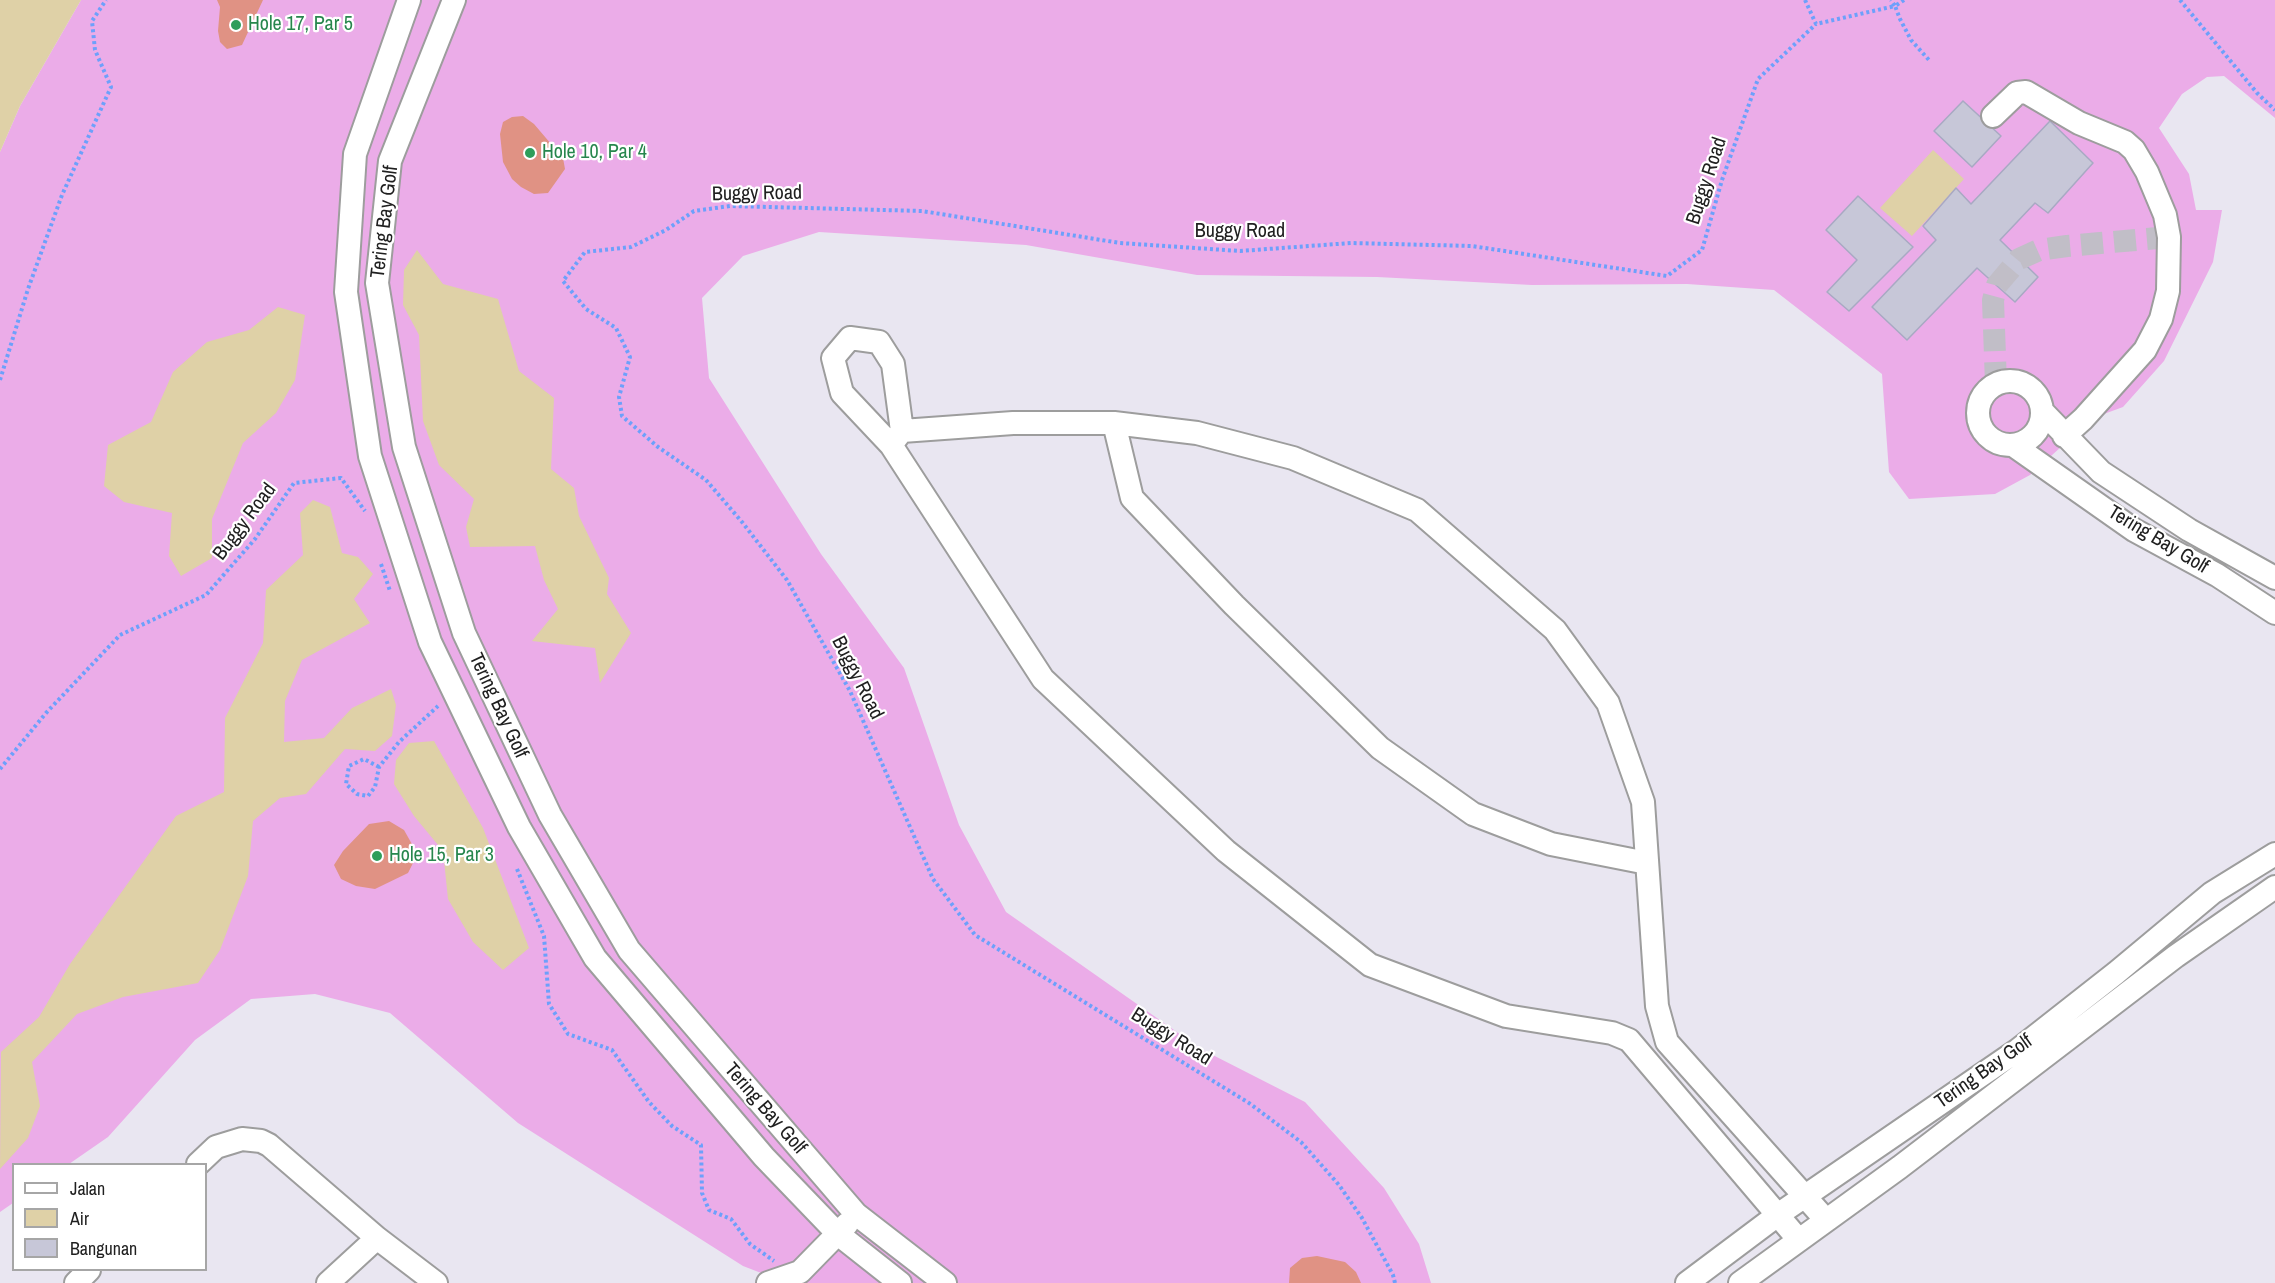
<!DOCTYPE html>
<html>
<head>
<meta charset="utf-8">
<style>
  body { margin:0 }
  #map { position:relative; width:2275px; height:1283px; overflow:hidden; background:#e9e6f1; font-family:"Archivo Narrow",sans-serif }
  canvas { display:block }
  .legend { position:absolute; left:12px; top:1163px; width:195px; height:108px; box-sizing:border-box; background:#fff; border:2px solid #a6a6a6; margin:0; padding:8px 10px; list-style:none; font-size:18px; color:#202020 }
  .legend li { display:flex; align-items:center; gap:12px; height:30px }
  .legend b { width:30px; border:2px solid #a6a6a6 }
</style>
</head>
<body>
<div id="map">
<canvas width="2275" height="1283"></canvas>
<ul class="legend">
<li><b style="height:8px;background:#fff"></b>Jalan</li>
<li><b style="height:16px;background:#dfd1a7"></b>Air</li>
<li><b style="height:16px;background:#c7c7d8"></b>Bangunan</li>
</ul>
</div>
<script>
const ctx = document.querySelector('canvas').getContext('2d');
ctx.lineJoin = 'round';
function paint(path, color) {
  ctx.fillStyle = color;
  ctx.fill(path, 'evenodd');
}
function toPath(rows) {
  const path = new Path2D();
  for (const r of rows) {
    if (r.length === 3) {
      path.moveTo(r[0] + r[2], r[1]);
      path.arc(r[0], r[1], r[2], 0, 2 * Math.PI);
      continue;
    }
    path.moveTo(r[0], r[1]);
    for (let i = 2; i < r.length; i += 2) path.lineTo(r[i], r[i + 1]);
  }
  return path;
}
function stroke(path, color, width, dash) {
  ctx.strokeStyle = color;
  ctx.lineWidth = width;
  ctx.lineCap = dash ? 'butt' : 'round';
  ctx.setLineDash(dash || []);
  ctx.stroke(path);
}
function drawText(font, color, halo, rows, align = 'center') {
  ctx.font = font + ' "Archivo Narrow",sans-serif';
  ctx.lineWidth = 4.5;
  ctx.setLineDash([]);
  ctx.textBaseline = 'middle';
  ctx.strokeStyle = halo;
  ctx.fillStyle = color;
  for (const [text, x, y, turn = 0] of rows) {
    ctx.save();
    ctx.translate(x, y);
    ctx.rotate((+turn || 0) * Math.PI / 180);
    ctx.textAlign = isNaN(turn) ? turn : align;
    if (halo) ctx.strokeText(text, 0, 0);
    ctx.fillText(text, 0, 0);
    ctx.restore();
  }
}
paint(toPath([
  [81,0,2275,0,2275,118,2224,76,2207,77,2182,94,2159,128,2189,174,2196,210,2222,210,2213,262,2164,361,2123,407,2093,418,2030,475,1995,494,1909,499,1889,472,1882,374,1774,290,1687,284,1532,285,1377,277,1197,275,1026,245,819,232,743,256,702,298,709,378,821,554,904,668,959,825,1006,912,1201,1049,1305,1102,1384,1188,1419,1244,1431,1283,787,1283,743,1266,518,1123,390,1013,315,994,251,999,195,1040,108,1137,69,1164,14,1164,13,1203,0,1212,0,152,20,106]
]), '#ebace8');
paint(toPath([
  [217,0,263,0,242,45,227,49,220,42,218,31,220,7],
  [523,116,534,124,563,158,565,169,548,193,534,194,521,187,512,179,503,162,500,134,503,122,512,117],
  [389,821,404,830,413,846,414,861,408,873,375,889,356,886,341,879,334,865,343,851,369,824],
  [1317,1256,1345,1262,1356,1272,1361,1283,1289,1283,1290,1268,1302,1258]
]), '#e09284');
paint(toPath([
  [0,0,81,0,20,106,0,152],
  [1933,150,1964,179,1912,236,1880,208],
  [417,250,443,284,498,299,519,371,554,398,551,469,574,488,579,516,609,578,607,594,631,633,600,683,595,648,532,641,558,609,544,580,535,546,470,547,466,527,474,499,439,465,423,421,419,335,403,305,404,270],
  [278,307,305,315,295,380,276,413,243,443,212,519,212,558,181,576,169,556,172,513,124,502,104,486,108,445,151,422,173,372,207,342,249,330],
  [313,500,330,507,342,553,358,557,373,574,354,599,370,623,302,660,285,701,284,742,324,738,352,708,391,689,396,705,392,736,375,751,345,749,306,794,280,798,253,821,248,876,220,950,198,983,123,997,77,1014,32,1062,40,1106,28,1138,0,1169,1,1052,39,1017,70,964,176,816,224,792,225,718,263,643,266,590,303,555,300,513],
  [434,741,483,828,529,948,503,970,473,942,448,899,443,851,414,816,394,784,396,760,409,743]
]), '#dfd1a7');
const building = toPath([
  [1963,101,2001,136,1972,167,1934,131,1963,101],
  [2050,121,2093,163,2048,213,2035,203,2000,240,2038,277,2015,302,1977,268,1907,340,1872,307,1936,240,1923,226,1956,188,1971,204,2050,121],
  [1858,196,1913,247,1849,311,1827,292,1857,260,1826,230,1858,196]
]);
paint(building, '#c7c7d8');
stroke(building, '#a8a9c3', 1.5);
stroke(toPath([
  [1996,384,1993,300,1997,285,2019,259,2039,250,2067,246,2169,237]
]), '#c1bec7', 22, [22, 11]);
const minor = toPath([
  [409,0,355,154,346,292,370,456,430,642,519,827,595,958,764,1157,838,1234,900,1283],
  [454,0,390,161,377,283,404,447,464,633,550,815,629,950,856,1214,945,1283],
  [1993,116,2017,93,2026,92,2079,123,2125,142,2134,150,2147,172,2165,215,2169,237,2168,291,2161,319,2145,350,2083,419,2064,436],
  [2010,413,32],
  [2042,411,2101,472,2189,530,2275,578],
  [1114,423,1132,498,1234,605,1380,748,1473,814,1551,844,1647,863],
  [902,431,893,364,879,342,850,338,833,358,842,393,891,445,1043,679,1226,851,1370,965,1506,1016,1612,1033,1629,1040,1798,1239],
  [894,441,902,431,1013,423,1114,423,1197,433,1293,458,1417,510,1555,630,1608,703,1643,802,1657,1006,1667,1042,1825,1219],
  [2013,445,2134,530,2217,575,2275,613],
  [198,1164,216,1147,242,1139,261,1141,269,1145,377,1238,436,1283],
  [76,1283,89,1270],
  [328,1283,377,1238],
  [768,1283,800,1272,847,1224],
  [1687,1283,1779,1214,2018,1050,2116,973,2212,893,2275,854],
  [1740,1283,1900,1167,2176,956,2275,887]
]);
stroke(minor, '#9d9d9d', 26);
stroke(toPath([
  [1805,0,1816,24,1895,6,1891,0],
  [1904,0,1895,6,1900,19,1911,40,1929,60],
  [2180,0,2257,93,2275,110],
  [0,380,28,289,62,195,111,87,95,50,92,21,106,0],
  [381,564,390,591],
  [379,767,364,759,349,766,346,784,357,794,368,796,375,787,379,767,399,742,438,706],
  [0,769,46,713,120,635,206,595,255,539,294,483,341,478,365,511],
  [517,869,544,936,549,1004,568,1034,612,1050,649,1102,672,1126,701,1145,702,1193,709,1210,731,1219,750,1244,774,1261],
  [1395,1283,1393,1275,1362,1218,1339,1185,1301,1142,1249,1103,975,935,933,879,850,691,787,580,742,522,706,480,658,447,622,416,619,397,630,357,616,328,586,309,563,281,585,252,631,247,666,230,694,211,730,206,922,211,1120,243,1240,251,1351,243,1472,246,1667,276,1702,250,1722,180,1758,79,1816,24]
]), '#6da0fb', 4, [3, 3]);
stroke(minor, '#fff', 22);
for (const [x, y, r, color] of [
  [236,25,6,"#2e9e5b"],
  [530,153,6,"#2e9e5b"],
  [377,856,6,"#2e9e5b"]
]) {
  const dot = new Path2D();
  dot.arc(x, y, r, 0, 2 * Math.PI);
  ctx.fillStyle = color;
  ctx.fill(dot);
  stroke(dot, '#fff', 2);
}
drawText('20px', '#27864d', '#fff', [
  ["Hole 17, Par 5",248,25],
  ["Hole 10, Par 4",542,153],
  ["Hole 15, Par 3",389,856]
], 'left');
drawText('20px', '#202020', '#fff', [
  ["Buggy Road",1707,181,-72],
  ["Buggy Road",757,194,-1],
  ["Tering Bay Golf",385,222,-83],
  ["Buggy Road",1240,232],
  ["Buggy Road",245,522,-53],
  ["Tering Bay Golf",2158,540,31],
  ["Buggy Road",857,678,63],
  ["Tering Bay Golf",498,706,65],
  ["Buggy Road",1171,1037,32],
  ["Tering Bay Golf",1984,1072,-35],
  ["Tering Bay Golf",765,1109,49]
]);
</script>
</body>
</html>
